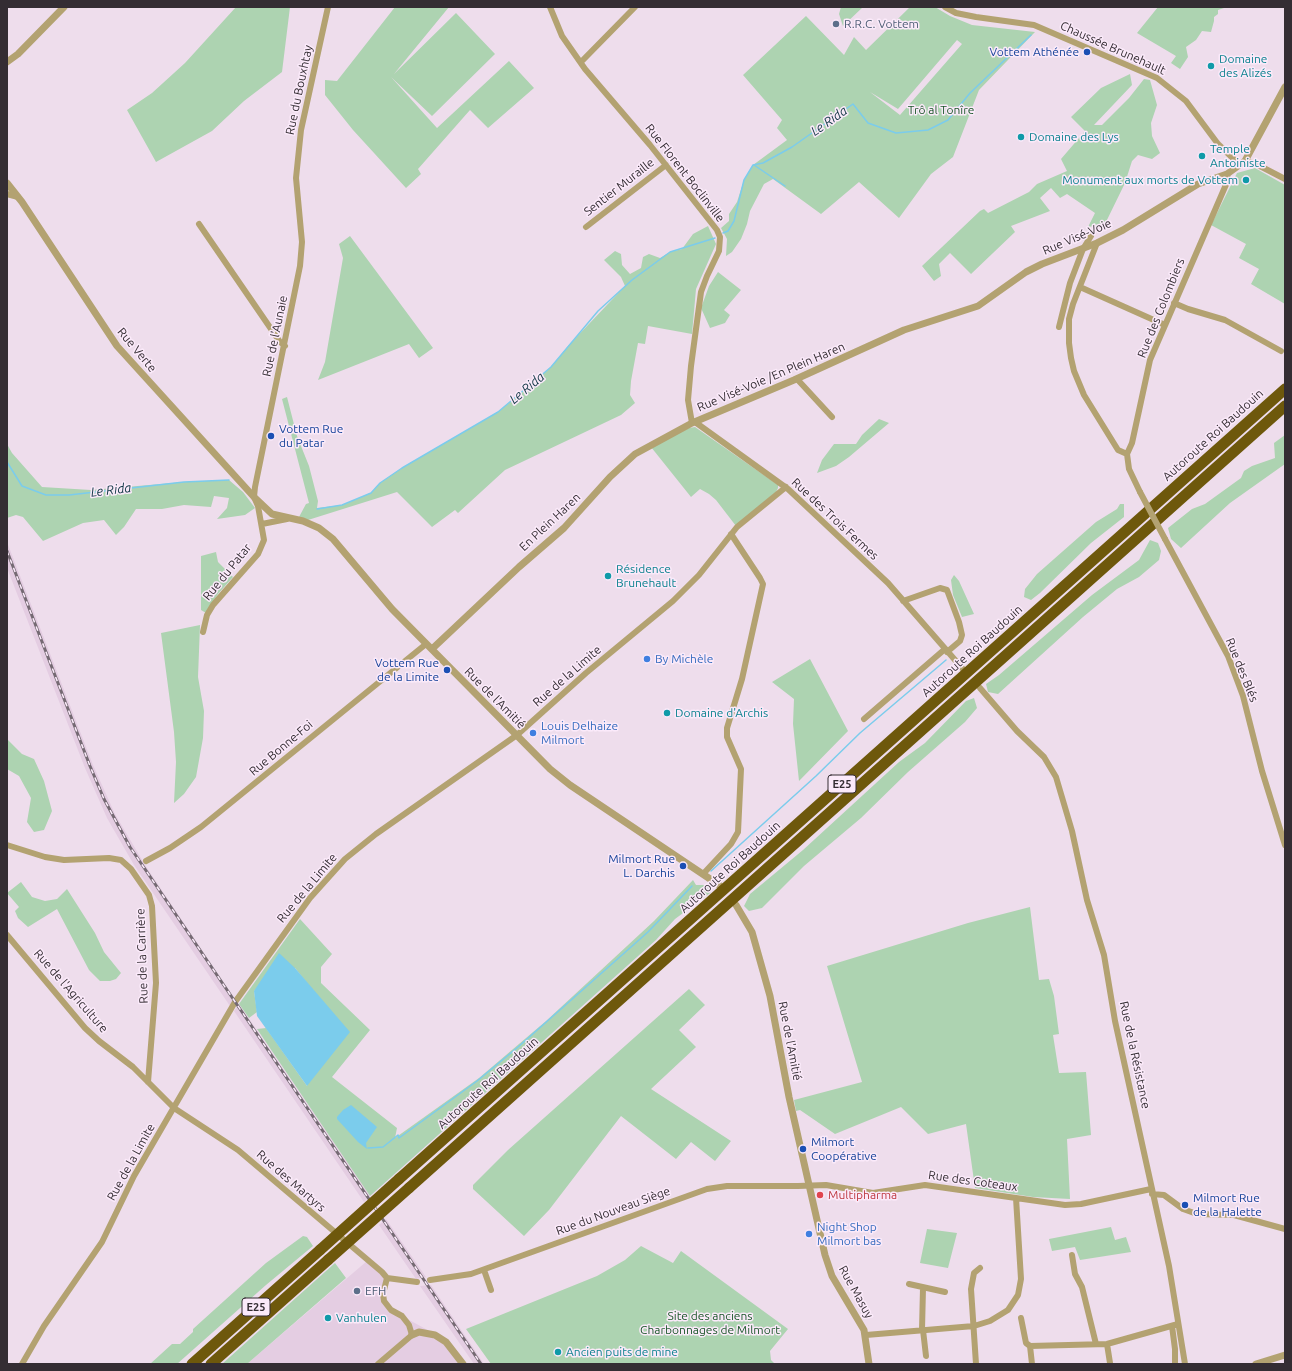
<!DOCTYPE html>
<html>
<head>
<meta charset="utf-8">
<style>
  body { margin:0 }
  #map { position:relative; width:1292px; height:1371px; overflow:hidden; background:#eeddec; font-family:Ubuntu,sans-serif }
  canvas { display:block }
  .frame { position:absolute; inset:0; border:8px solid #342d33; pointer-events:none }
</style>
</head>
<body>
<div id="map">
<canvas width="1292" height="1371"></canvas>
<div class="frame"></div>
</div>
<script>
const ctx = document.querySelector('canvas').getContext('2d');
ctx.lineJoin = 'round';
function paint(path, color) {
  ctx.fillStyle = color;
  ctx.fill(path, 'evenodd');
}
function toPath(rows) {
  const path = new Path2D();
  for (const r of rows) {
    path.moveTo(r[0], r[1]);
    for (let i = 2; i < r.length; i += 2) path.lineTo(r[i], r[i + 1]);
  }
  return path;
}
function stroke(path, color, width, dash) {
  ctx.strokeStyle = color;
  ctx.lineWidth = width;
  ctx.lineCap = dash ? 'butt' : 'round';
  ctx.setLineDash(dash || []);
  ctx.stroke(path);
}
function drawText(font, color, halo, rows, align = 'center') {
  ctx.font = font + ' Ubuntu,sans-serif';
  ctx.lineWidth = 3;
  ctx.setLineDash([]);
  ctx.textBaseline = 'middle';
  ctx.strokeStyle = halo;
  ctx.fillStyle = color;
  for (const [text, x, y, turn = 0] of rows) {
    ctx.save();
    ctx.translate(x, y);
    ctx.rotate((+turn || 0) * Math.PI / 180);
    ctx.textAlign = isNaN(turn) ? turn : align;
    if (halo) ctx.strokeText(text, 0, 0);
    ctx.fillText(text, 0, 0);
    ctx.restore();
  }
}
paint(toPath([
  [7,542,93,765,115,814,145,865,234,998,230,1006,134,865,107,818,85,768,7,568],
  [239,1004,370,1196,364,1202,234,1011],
  [386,1219,426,1277,416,1279,379,1225],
  [367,1261,387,1278,383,1294,391,1310,433,1333,463,1364,247,1364],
  [431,1285,484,1364,474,1364,420,1286]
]), '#e4cde2');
paint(toPath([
  [236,7,290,7,282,72,244,101,212,131,156,162,127,110,152,93,185,63],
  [395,7,449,7,394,74,456,13,495,54,432,116,391,77,437,128,509,61,534,88,488,128,470,110,418,169,421,174,406,188,353,130,325,95,325,80,337,81],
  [841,7,863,7,843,26,839,14],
  [910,7,935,7,950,16,972,25,1035,32,979,90,953,157,931,174,899,218,859,182,821,214,773,179,764,184,750,211,747,224,741,239,732,252,726,256,727,239,721,228,729,221,729,214,737,202,744,180,753,165,787,140,777,128,782,120,743,75,806,16,844,55,854,37,866,50],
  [957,40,962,44,900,115,870,92,898,109],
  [1158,7,1224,7,1224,8,1218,10,1218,14,1214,17,1214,21,1211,32,1202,31,1196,40,1186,47,1188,57,1180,69,1171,63,1176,56,1137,33],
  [1130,74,1132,85,1094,125,1102,125,1129,98,1144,79,1150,80,1157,105,1151,123,1152,136,1160,153,1152,159,1138,155,1132,161,1125,183,1105,224,1088,227,1095,213,1067,194,1060,198,1051,188,1040,198,1050,211,1011,226,1015,232,971,274,950,253,939,264,941,276,934,281,922,266,980,211,984,209,988,213,1029,192,1037,184,1067,171,1061,159,1085,131,1071,117,1101,88],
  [1255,168,1285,185,1285,304,1251,284,1259,269,1239,258,1246,244,1211,225,1237,173],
  [708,226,716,244,696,289,692,334,648,326,645,344,638,343,631,381,630,395,635,403,621,415,505,470,458,513,455,510,432,527,397,492,308,520,299,517,306,504,309,503,282,399,287,397,297,436,309,466,318,501,317,508,342,505,371,493,380,483,402,468,498,412,551,367,568,346,625,286,621,277,604,260,615,251,621,254,622,265,630,274,641,268,643,257,649,254,660,258,670,252,682,249,693,234],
  [350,236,433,348,419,358,409,344,318,380,325,362,343,258,339,244],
  [718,272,741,290,724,310,730,315,725,323,710,328,701,308,709,286],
  [879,419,889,423,849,457,836,466,817,473,822,460,834,444,856,444,862,435],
  [695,427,778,485,778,488,776,492,736,526,716,500,709,494,700,489,691,497,651,447,689,428],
  [1285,435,1285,464,1230,503,1181,548,1171,539,1168,528,1192,509,1205,504,1241,478,1244,471,1252,466,1275,458,1274,443],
  [7,444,12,453,42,487,91,490,184,482,229,480,243,492,255,508,245,515,217,519,227,508,229,498,214,496,211,507,184,505,162,509,136,509,124,527,116,535,104,520,83,523,43,541,23,517,16,515,7,518],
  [1120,504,1124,504,1124,517,1091,543,1040,593,1031,600,1024,597,1025,589,1037,574,1096,522,1117,509],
  [1150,540,1158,543,1161,551,1159,560,1139,577,1117,589,1083,617,998,694,988,692,986,684,999,675,1092,595,1139,560],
  [216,552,218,562,233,577,218,594,206,613,201,610,201,556],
  [954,575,959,581,974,614,962,617,953,595,951,580],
  [200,625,198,677,204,711,203,738,196,777,184,794,174,803,176,762,174,732,161,633],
  [810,659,848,731,799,781,793,724,794,699,772,682],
  [974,698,977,708,965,722,908,772,861,818,804,866,762,908,749,911,744,906,750,894,803,850,899,762,925,743,966,701],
  [7,739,22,754,34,759,44,781,52,811,44,830,34,832,27,822,31,798,19,776,7,769],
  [693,880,696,885,708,885,711,891,710,893,675,919,656,940,370,1196,257,1029,266,1028,307,1086,318,997,295,968,254,991,257,1012,249,1018,239,1004,300,919,332,954,321,967,321,983,370,1030,332,1077,397,1128,395,1138,479,1078,546,1021,654,921],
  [21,882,32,897,45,901,57,899,67,889,95,933,104,952,121,973,116,979,110,981,100,981,89,970,57,909,28,927,18,918,15,911,19,907,7,893],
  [1030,907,1039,980,1049,979,1054,996,1059,1034,1053,1035,1059,1073,1086,1072,1091,1135,1067,1139,1070,1199,1033,1197,975,1188,966,1124,928,1134,901,1107,835,1134,800,1110,796,1111,794,1100,862,1082,827,966,968,923],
  [689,989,705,1005,679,1030,696,1047,651,1089,731,1141,715,1161,691,1142,676,1159,621,1116,549,1210,524,1236,473,1189,473,1185,508,1150],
  [1111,1227,1115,1240,1126,1237,1131,1252,1080,1260,1075,1247,1052,1251,1049,1239],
  [927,1229,957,1233,948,1268,920,1263],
  [303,1236,307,1237,313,1246,266,1285,177,1364,150,1364,172,1344,180,1344,193,1332,193,1329,266,1263],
  [641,1246,673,1263,681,1251,788,1329,770,1351,771,1360,775,1364,491,1364,466,1329,597,1276,625,1260],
  [335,1263,346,1278,247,1364,222,1364]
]), '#add3b1');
paint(toPath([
  [279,953,295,968,350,1032,307,1086,257,1016,254,991],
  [351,1105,377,1127,366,1143,367,1149,358,1142,337,1119,337,1117,343,1110]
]), '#7bccec');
stroke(toPath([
  [754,165,785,186],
  [723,233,728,231,734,221,744,180,753,165,763,163,792,147,853,104,868,123,896,133,928,130,948,120,970,93,1031,35],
  [7,462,22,486,46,495,69,495,184,482,229,480],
  [317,509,342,505,371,493,380,483,402,468,498,412,551,367,598,311,632,280,670,252,715,238],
  [711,871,816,776,860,733,946,660],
  [368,1148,383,1147,398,1135,399,1138,477,1081,518,1047,648,932,692,886]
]), '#7bccec', 1.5);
stroke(toPath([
  [550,7,562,36,585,69,650,145,717,230,720,237,719,251,707,276,701,292,691,366,688,400,692,423],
  [945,7,956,13,976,17,1034,25,1157,78,1186,101,1218,144,1239,164],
  [581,62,635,7],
  [1245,161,1256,164,1285,179],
  [7,194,18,197],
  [199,224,280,342,285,346],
  [586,227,666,165],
  [1097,243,1073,304,1069,319,1069,343,1071,358,1074,371,1084,395,1118,450,1127,454,1129,469,1140,492],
  [1080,287,1165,325],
  [1174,303,1188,309,1225,320,1281,351],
  [1059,327,1070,283,1083,249,1091,236],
  [797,379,832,417],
  [695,422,788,489,888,583,962,668],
  [1127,454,1132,443,1150,360,1228,180,1227,174],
  [262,524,287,519],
  [1165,539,1228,656,1243,696,1262,771,1285,845],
  [903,601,940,588,947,590,959,622,962,635,960,641,947,652],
  [203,632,207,615,213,605,258,554,264,540,258,506,254,497,255,487,300,266,302,242,296,178,301,130,328,7],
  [980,688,1017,731,1044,757,1056,777,1072,831,1087,900,1104,955,1115,1021,1169,1266,1185,1364],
  [864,719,945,649],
  [7,845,45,857,64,860,109,858,121,860,131,869,149,895,152,906,156,983,148,1082],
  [146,861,170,848,201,827,426,644],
  [704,873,731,844,738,832,741,769,727,737,727,728,742,679,763,584,760,578,731,534],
  [7,935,85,1028,99,1041,133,1067,174,1108,238,1150,382,1272,387,1278,383,1294,384,1301,391,1310,402,1316,409,1325,412,1335,378,1364],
  [1152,1194,1164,1195,1183,1209,1197,1214,1234,1215,1285,1229],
  [1072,1255,1075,1274,1082,1287,1096,1344],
  [484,1270,491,1290],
  [387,1278,417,1282],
  [430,1280,471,1274,707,1189,727,1186,798,1186,826,1185,873,1193,925,1185,1065,1205,1081,1204,1151,1189],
  [909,1284,945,1292],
  [1021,1318,1026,1343,1030,1346,1032,1364],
  [1172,1326,1175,1349,1175,1364],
  [922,1330,923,1288],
  [923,1330,926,1356],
  [866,1335,974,1326,990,1321,1008,1310,1018,1295,1021,1279,1016,1198],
  [1107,1344,1110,1363],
  [1030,1346,1107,1344,1178,1324],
  [22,1364,44,1326,102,1242,134,1176,235,1002,310,898,345,859,376,834,517,735,586,673,673,601,699,575,737,527,786,487],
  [976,1364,971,1289,974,1273,980,1268]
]), '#b3a271', 6);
stroke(toPath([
  [7,62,18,54,64,7],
  [7,183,22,202,117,346,254,497,272,514,303,521,319,528,333,539,392,609,550,769,570,785,719,885],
  [432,649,519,567,564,528,610,477,635,454,692,423,794,380,904,330,978,306,1026,272,1042,264,1097,243,1123,230,1198,184,1227,174,1245,161,1285,87],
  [736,905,752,932,770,996,789,1097,825,1255,832,1276,864,1330,869,1364],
  [412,1335,419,1332,435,1335,446,1342,463,1364],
  [1256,1364,1285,1355]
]), '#b3a271', 7);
stroke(toPath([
  [399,1179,1285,389],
  [409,1188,1285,406],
  [192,1364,320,1250],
  [211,1364,328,1260]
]), '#6e580c', 11);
const rail = toPath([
  [7,551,90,766,104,799,130,847,481,1364]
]);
stroke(rail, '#756a73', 3);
stroke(rail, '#fbeafa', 1.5, [4.5]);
stroke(toPath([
  [1140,492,1165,539]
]), '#b3a271', 6);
stroke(toPath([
  [320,1250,399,1179],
  [328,1260,409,1188]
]), '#6e580c', 11);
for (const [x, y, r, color] of [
  [836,24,4,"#5c6f8a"],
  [1087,52,4,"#1a4fb4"],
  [1211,66,4,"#0f9aa8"],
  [1021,137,4,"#0f9aa8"],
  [1202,156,4,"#0f9aa8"],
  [1246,180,4,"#0f9aa8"],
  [271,436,4,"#1a4fb4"],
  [608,576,4,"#0f9aa8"],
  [647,659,4,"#3f7fe0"],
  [447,670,4,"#1a4fb4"],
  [667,713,4,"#0f9aa8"],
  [533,733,4,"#3f7fe0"],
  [683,866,4,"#1a4fb4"],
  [803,1149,4,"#1a4fb4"],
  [820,1195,4,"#e0444e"],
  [1185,1205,4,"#1a4fb4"],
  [809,1234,4,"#3f7fe0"],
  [357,1291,4,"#5c6f8a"],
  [328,1318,4,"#0f9aa8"],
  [558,1352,4,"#0f9aa8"]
]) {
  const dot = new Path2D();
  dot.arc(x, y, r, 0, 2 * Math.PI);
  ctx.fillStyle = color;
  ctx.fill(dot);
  stroke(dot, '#fbeafa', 1.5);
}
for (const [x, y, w] of [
  [842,784,28],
  [256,1307,28]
]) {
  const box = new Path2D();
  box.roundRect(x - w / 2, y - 9, w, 18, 3);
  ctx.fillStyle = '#fbeafa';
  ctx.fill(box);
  stroke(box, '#342d33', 1);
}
drawText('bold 11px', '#342d33', null, [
  ["E25",842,784],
  ["E25",256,1307]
]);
drawText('12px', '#4e5e75', '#fbeafa', [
  ["R.R.C. Vottem",844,24],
  ["EFH",365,1291]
], 'left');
drawText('12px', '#342d33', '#fbeafa', [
  ["Chaussée Brunehault",1113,48,24],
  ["Rue du Bouxhtay",299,90,-78],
  ["Rue Florent Boclinville",685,173,52],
  ["Sentier Muraille",619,187,-38],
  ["Rue Visé-Voie",1077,237,-23],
  ["Rue des Colombiers",1161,308,-68],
  ["Rue de l'Aunaie",275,336,-78],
  ["Rue Verte",137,350,50],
  ["Rue Visé-Voie /En Plein Haren",771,377,-23],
  ["Autoroute Roi Baudouin",1213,435,-42],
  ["Rue des Trois Fermes",835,519,43],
  ["En Plein Haren",550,522,-43],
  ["Rue du Patar",227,572,-51],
  ["Autoroute Roi Baudouin",972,651,-42],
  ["Rue des Blés",1242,670,68],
  ["Rue de la Limite",567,676,-41],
  ["Rue de l'Amitié",495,698,45],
  ["Rue Bonne-Foi",281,748,-40],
  ["Autoroute Roi Baudouin",730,867,-42],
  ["Rue de la Limite",307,888,-50],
  ["Rue de la Carrière",142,956,-92],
  ["Rue de l'Agriculture",71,991,49],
  ["Rue de l'Amitié",790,1041,79],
  ["Rue de la Résistance",1135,1055,78],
  ["Autoroute Roi Baudouin",488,1083,-42],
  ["Rue de la Limite",131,1162,-61],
  ["Rue des Martyrs",291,1181,41],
  ["Rue des Coteaux",973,1181,8],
  ["Rue du Nouveau Siège",613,1211,-20],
  ["Rue Masuy",856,1292,61]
]);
drawText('12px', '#164399', '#fbeafa', [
  ["Vottem Athénée",1079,52],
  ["Vottem Rue",279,429,"left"],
  ["du Patar",279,443,"left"],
  ["Vottem Rue",439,663],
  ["de la Limite",439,677],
  ["Milmort Rue",675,859],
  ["L. Darchis",675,873],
  ["Milmort",811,1142,"left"],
  ["Coopérative",811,1156,"left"],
  ["Milmort Rue",1193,1198,"left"],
  ["de la Halette",1193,1212,"left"]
], 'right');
drawText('12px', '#0d838f', '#fbeafa', [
  ["Domaine",1219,59],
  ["des Alizés",1219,73],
  ["Domaine des Lys",1029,137],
  ["Temple",1210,149],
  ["Antoiniste",1210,163],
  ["Monument aux morts de Vottem",1238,180,"right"],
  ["Résidence",616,569],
  ["Brunehault",616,583],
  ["Domaine d'Archis",675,713],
  ["Vanhulen",336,1318],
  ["Ancien puits de mine",566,1352]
], 'left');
drawText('12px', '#1a5729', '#fbeafa', [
  ["Trô al Tonîre",941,110],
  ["Site des anciens",710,1316],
  ["Charbonnages de Milmort",710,1330]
]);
drawText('12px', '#366cbe', '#fbeafa', [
  ["By Michèle",655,659],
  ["Louis Delhaize",541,726],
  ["Milmort",541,740],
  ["Night Shop",817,1227],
  ["Milmort bas",817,1241]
], 'left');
drawText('12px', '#be3a42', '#fbeafa', [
  ["Multipharma",828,1195]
], 'left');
drawText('italic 13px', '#113745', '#fbeafa', [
  ["Le Rida",829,121,-35],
  ["Le Rida",527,388,-40],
  ["Le Rida",111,490,-7]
]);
</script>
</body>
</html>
